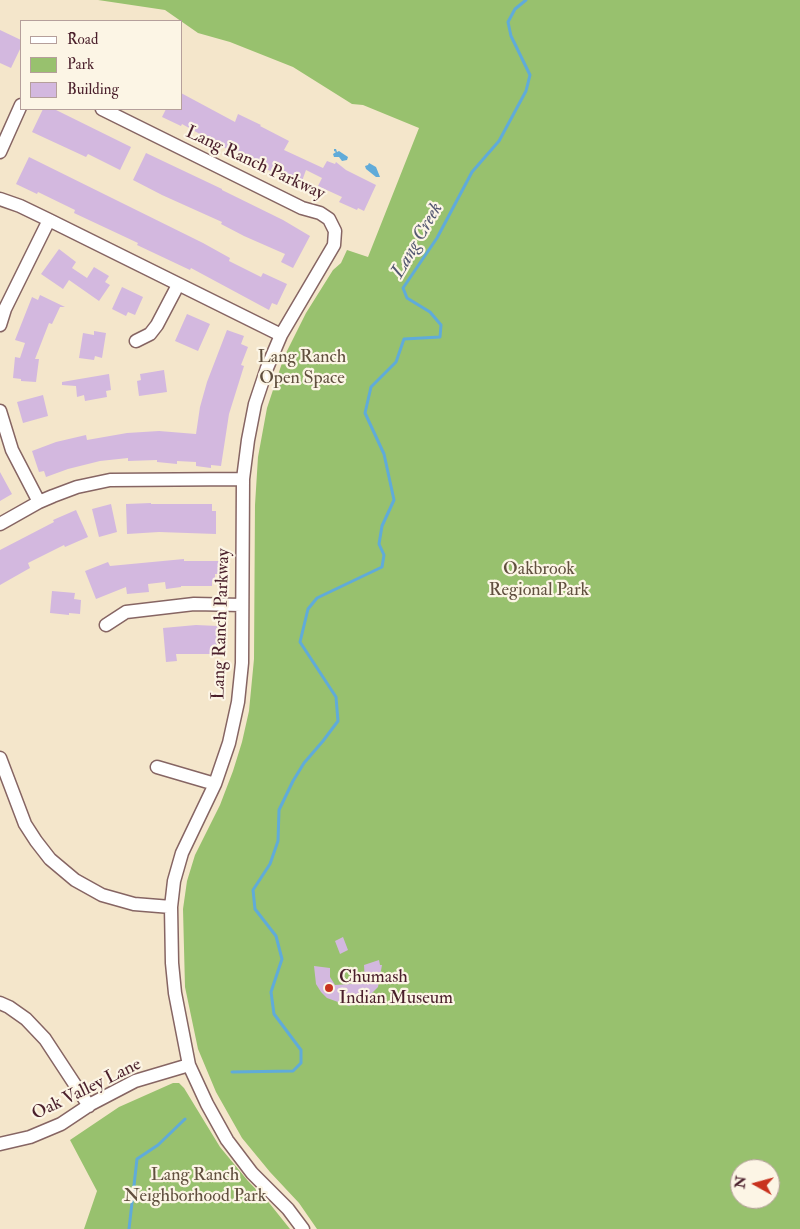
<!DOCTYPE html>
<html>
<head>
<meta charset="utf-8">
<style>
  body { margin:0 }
  #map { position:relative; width:800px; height:1229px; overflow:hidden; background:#f4e6cb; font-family:"IM FELL Double Pica",serif }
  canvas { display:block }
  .legend { position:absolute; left:20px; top:20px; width:162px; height:90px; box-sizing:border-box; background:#fcf5e5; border:1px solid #b59f9b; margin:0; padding:6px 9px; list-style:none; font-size:15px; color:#4a1f2b }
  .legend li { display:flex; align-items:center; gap:10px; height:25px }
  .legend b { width:25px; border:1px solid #b59f9b }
  .north { position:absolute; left:730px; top:1159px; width:50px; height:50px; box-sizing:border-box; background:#fcf5e5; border:1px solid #b59f9b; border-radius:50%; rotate:277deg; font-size:14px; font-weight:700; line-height:20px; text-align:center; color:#4a1f2b }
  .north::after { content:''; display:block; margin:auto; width:18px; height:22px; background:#c8321e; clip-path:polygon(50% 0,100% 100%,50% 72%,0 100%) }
</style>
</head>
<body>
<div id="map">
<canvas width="800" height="1229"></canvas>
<ul class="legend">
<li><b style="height:6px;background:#fff"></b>Road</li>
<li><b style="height:14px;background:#98c16e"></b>Park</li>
<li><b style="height:14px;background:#d3b8df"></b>Building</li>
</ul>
<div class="north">N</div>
</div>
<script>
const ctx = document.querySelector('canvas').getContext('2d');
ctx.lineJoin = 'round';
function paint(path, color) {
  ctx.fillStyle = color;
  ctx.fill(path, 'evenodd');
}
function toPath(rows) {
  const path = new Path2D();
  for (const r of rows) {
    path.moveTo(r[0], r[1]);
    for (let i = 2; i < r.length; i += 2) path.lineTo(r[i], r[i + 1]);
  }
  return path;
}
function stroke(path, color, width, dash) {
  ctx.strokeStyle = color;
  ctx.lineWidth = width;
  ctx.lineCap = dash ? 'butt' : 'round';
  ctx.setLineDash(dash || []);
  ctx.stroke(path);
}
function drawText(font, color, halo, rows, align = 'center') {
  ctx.font = font + ' "IM FELL Double Pica",serif';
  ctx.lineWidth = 4.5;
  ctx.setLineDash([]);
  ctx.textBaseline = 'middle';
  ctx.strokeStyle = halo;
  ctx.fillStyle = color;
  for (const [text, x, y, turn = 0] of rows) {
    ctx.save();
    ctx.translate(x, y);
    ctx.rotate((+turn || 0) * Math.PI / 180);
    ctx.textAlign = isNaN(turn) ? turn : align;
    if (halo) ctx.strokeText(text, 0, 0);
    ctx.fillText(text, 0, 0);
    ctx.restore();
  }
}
paint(toPath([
  [98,0,800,0,800,1229,317,1229,299,1203,270,1172,242,1138,216,1092,198,1049,185,987,183,909,187,881,195,855,220,805,233,771,242,742,249,711,254,659,255,505,258,457,267,408,284,357,306,313,333,270,341,263,347,250,368,257,419,128,363,105,352,104,293,67,230,42,198,33,165,10],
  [740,1169,770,1169,770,1199,740,1199],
  [173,1083,179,1083,184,1088,220,1147,248,1181,270,1204,290,1229,84,1229,97,1191,70,1140,119,1107]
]), '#98c16e');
paint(toPath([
  [334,149,336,149,337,152,339,151,348,157,347,160,342,161,339,157,334,157,333,154,336,152,334,151],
  [369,163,376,167,380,177,376,177,366,169,365,166,368,165]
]), '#60abd9');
stroke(toPath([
  [232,1072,293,1071,301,1063,301,1050,274,1014,271,992,282,959,276,936,255,909,253,890,270,864,278,841,279,810,293,781,304,763,323,741,338,721,336,697,300,642,308,609,317,598,382,567,384,555,379,544,382,526,394,500,384,454,365,413,371,387,396,362,404,339,440,337,441,325,430,312,407,298,403,288,437,238,472,172,499,141,526,91,530,75,511,36,508,22,515,9,526,0],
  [129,1229,137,1159,158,1145,185,1119]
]), '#60abd9', 3);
paint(toPath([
  [0,30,21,40,21,47,11,68,0,63],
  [181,93,235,122,238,114,261,125,260,126,289,141,284,150,323,168,327,161,335,164,336,162,346,170,376,185,364,211,358,208,357,210,339,202,342,197,318,186,322,178,306,170,302,181,295,178,293,181,259,166,260,164,223,147,182,124,181,126,162,117,166,109,181,109],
  [43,109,54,109,131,147,120,170,88,154,86,157,32,132],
  [146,153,222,189,222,190,283,220,310,236,293,268,281,262,285,254,244,236,221,224,222,222,162,195,133,180],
  [29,157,203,243,230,258,229,261,261,277,263,273,287,284,277,305,272,303,269,310,191,268,190,270,137,245,138,243,74,213,75,210,38,192,37,194,16,184],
  [59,249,76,262,72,268,87,278,94,267,109,276,105,282,110,285,99,301,69,280,63,289,41,274],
  [122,287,143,297,135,315,128,312,126,316,112,309],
  [40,295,65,307,60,307,52,324,49,323,35,359,39,359,36,382,21,381,21,379,13,378,15,357,20,358,25,343,15,340,32,297,38,300],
  [187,314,210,324,198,351,175,341],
  [227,330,244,336,241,344,248,347,241,365,244,366,229,414,221,466,211,465,211,468,196,466,196,462,177,461,177,464,157,462,157,460,128,461,128,458,100,461,68,469,46,477,44,471,39,472,32,451,56,442,86,435,87,440,127,433,159,431,196,434,200,407,207,382],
  [94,331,106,333,102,358,95,356,94,360,79,358,83,333,94,335],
  [164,370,167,392,139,396,137,381,141,380,140,374],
  [109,374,111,390,106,391,107,397,85,401,84,395,77,397,76,386,62,385,62,382],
  [43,395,48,416,23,423,17,402],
  [0,472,12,494,0,501],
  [151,503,151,504,212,504,212,511,216,511,216,534,159,532,127,534,126,504],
  [111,504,117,532,99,537,92,509],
  [76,510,88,537,65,547,64,545,28,563,30,568,0,585,0,550,54,522,53,520],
  [184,559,184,561,219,561,219,574,215,574,215,581,212,581,212,586,181,586,181,587,166,589,165,582,148,584,149,592,127,594,126,587,96,599,85,571,108,562,110,566],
  [52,591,75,593,74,599,81,600,80,614,69,613,69,615,50,613],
  [196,625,218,626,217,654,176,654,177,661,166,662,163,628],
  [343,937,348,950,340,954,335,941],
  [379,960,380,965,382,965,378,987,368,997,349,1006,327,998,321,992,316,984,314,966,330,968,330,977,335,985,365,983,364,965]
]), '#d3b8df');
const street = toPath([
  [102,109,302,208,320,213,329,219,335,231,334,245,281,335,267,368,255,404,248,440,243,479,242,663,238,702,229,743,215,784,182,853,174,881,171,907,172,963,175,993,189,1065,207,1104,227,1140,252,1173,288,1209,303,1229],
  [0,152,21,105],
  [0,199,20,206,49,220,281,335],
  [0,325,5,309,49,220],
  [136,341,150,334,157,325,178,285],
  [0,411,12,450,39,502],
  [0,524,39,502,53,496,77,487,110,480,243,479],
  [106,625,126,612,194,604,242,605],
  [0,758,25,824,36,841,50,859,75,880,102,895,134,904,171,907],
  [157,767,215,784],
  [0,1003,9,1007,26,1019,45,1039,89,1106],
  [0,1144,30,1137,61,1124,91,1104,135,1081,189,1065]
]);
stroke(street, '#866563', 15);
stroke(street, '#fff', 12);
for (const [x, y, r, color] of [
  [329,988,5,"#c8321e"]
]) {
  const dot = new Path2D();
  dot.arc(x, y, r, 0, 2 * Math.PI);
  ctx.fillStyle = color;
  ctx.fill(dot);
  stroke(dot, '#fcf5e5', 2);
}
drawText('18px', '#4a1f2b', '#fcf5e5', [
  ["Lang Ranch Parkway",255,164,25],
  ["Lang Ranch Parkway",222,624,-88],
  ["Oak Valley Lane",87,1090,-26]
]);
drawText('18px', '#61503f', '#fcf5e5', [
  ["Lang Ranch",302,358],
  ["Open Space",302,379],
  ["Oakbrook",539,570],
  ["Regional Park",539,591],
  ["Lang Ranch",195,1176],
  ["Neighborhood Park",195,1197]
]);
drawText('18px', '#4a1f2b', '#fcf5e5', [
  ["Chumash",339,978],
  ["Indian Museum",339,999]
], 'left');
drawText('italic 19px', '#535771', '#fcf5e5', [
  ["Lang Creek",418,241,-60]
]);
</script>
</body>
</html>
